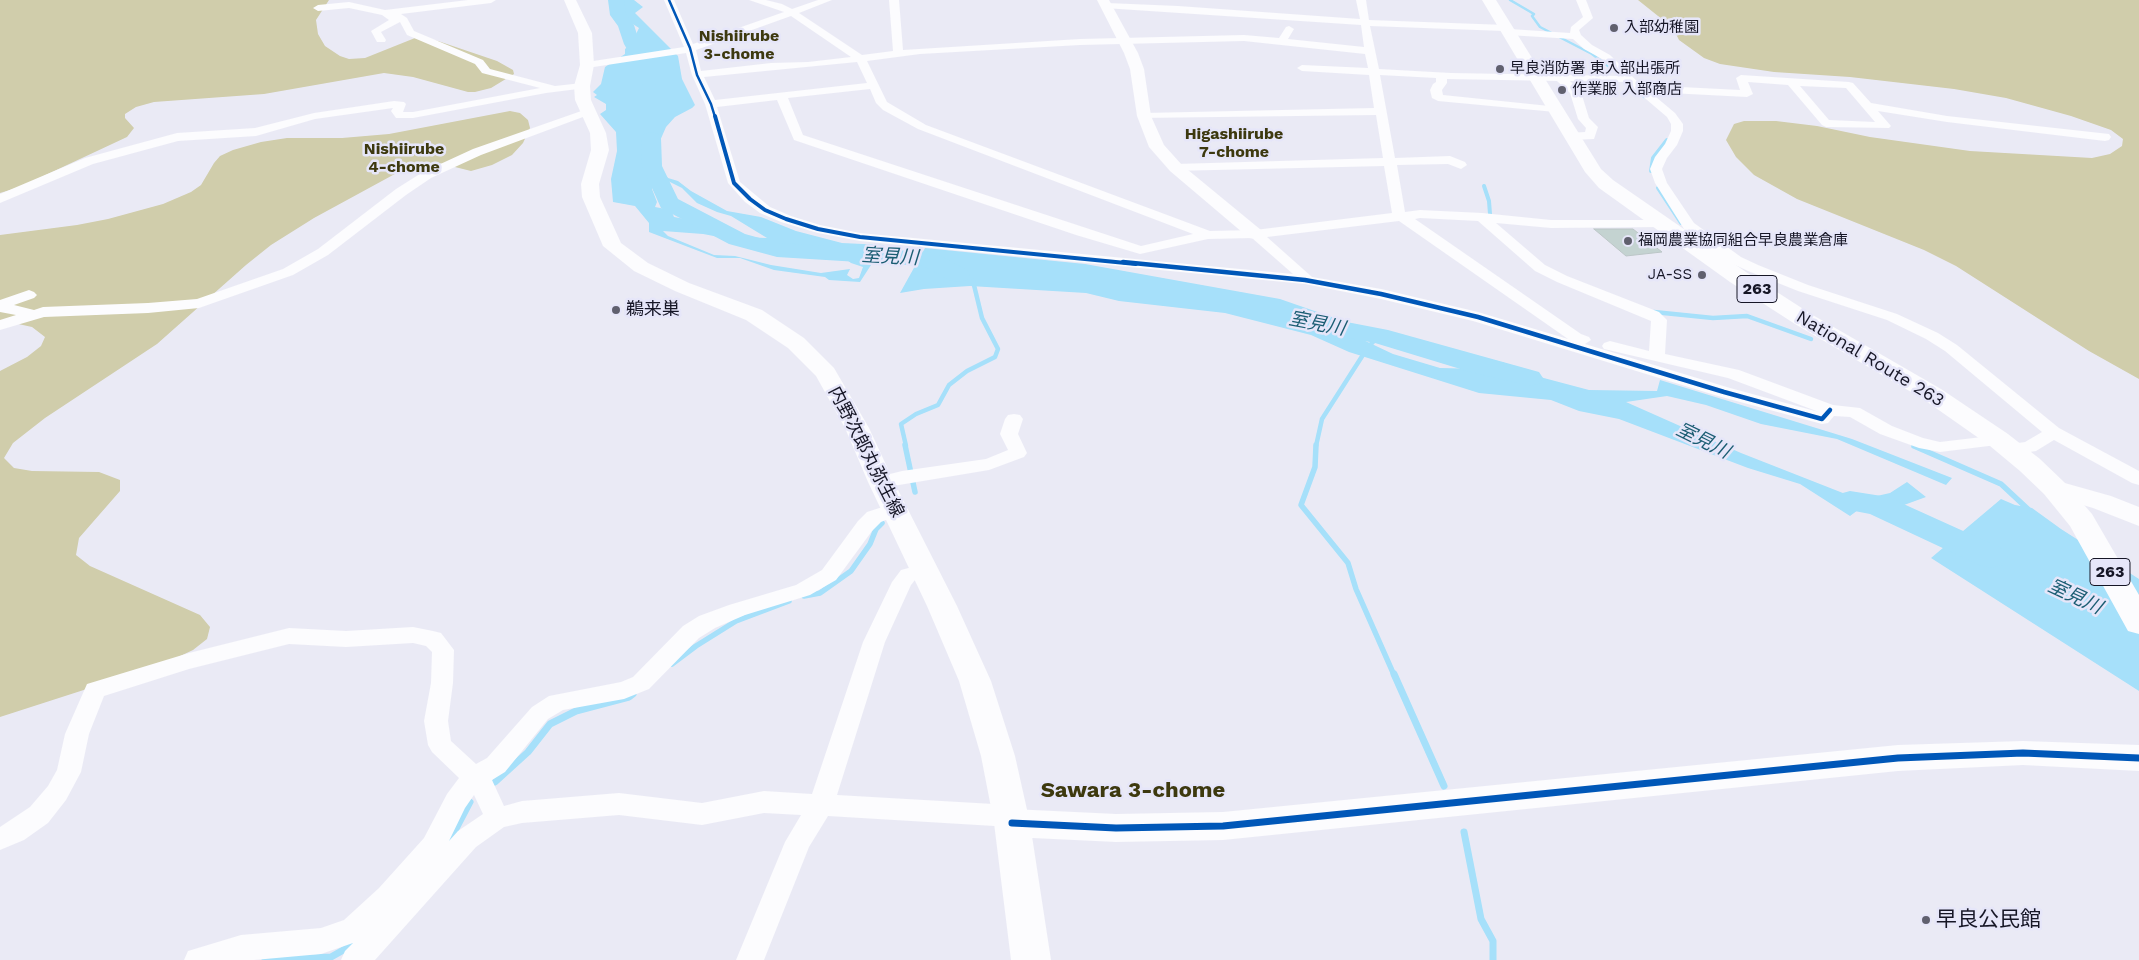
<!DOCTYPE html>
<html>
<head>
<meta charset="utf-8">
<style>
  body { margin:0 }
  canvas { display:block; background:#eaeaf5 }
</style>
</head>
<body>
<canvas width="2139" height="960"></canvas>
<script>
const ctx = document.querySelector('canvas').getContext('2d');
ctx.lineJoin = 'round';
function paint(path, color) {
  ctx.fillStyle = color;
  ctx.fill(path, 'evenodd');
}
function toPath(rows) {
  const path = new Path2D();
  for (const r of rows) {
    path.moveTo(r[0], r[1]);
    for (let i = 2; i < r.length; i += 2) path.lineTo(r[i], r[i + 1]);
  }
  return path;
}
function stroke(path, color, width, dash) {
  ctx.strokeStyle = color;
  ctx.lineWidth = width;
  ctx.lineCap = dash ? 'butt' : 'round';
  ctx.setLineDash(dash || []);
  ctx.stroke(path);
}
function drawText(font, color, halo, rows, align = 'center') {
  ctx.font = font + ' "Work Sans","Noto Sans JP",sans-serif';
  ctx.lineWidth = 5;
  ctx.setLineDash([]);
  ctx.textBaseline = 'middle';
  ctx.strokeStyle = halo;
  ctx.fillStyle = color;
  for (const [text, x, y, turn = 0] of rows) {
    ctx.save();
    ctx.translate(x, y);
    ctx.rotate((+turn || 0) * Math.PI / 180);
    ctx.textAlign = isNaN(turn) ? turn : align;
    if (halo) ctx.strokeText(text, 0, 0);
    ctx.fillText(text, 0, 0);
    ctx.restore();
  }
}
paint(toPath([
  [0,0,329,0,316,20,318,34,325,46,340,56,349,59,365,58,415,38,438,41,497,61,513,70,514,74,491,88,475,92,468,92,413,77,384,73,264,94,154,102,136,107,125,114,125,118,134,128,127,137,20,187,0,193],
  [1638,0,2139,0,2139,379,2089,351,1956,266,1924,250,1797,199,1754,175,1736,157,1726,140,1734,124,1744,121,1776,121,1817,126,1870,137,1970,151,2092,158,2110,154,2122,146,2123,139,2111,130,2071,116,2006,98,1954,89,1850,77,1774,72,1720,64,1704,58,1679,40,1673,28],
  [510,111,520,113,528,120,530,128,523,143,512,155,492,165,471,171,435,162,404,169,314,218,271,245,246,265,157,344,45,418,13,443,4,458,14,468,32,471,99,472,120,480,120,491,79,538,76,555,90,566,200,615,210,627,207,639,193,650,176,658,93,687,0,717,0,371,27,357,41,346,45,337,32,327,0,320,0,235,77,225,108,219,163,204,191,192,201,185,214,163,220,156,233,150,261,142,287,138,342,138,389,134]
]), '#d0cdab');
paint(toPath([
  [613,0,634,0,643,7,635,13,678,56,682,79,695,105,692,108,675,117,666,127,656,150,660,170,668,178,678,181,691,191,727,211,761,217,796,231,842,243,884,245,860,282,829,280,825,277,774,270,740,258,717,258,649,232,649,223,635,206,613,202,611,179,617,151,616,132,600,114,606,110,606,104,594,97,597,95,593,92,601,84,605,67,625,54,625,49,636,39,634,38,639,28,622,17,623,10,620,2,614,2],
  [664,179,682,188,697,203,717,212,731,216,767,238,740,237,696,221,674,217,671,210,655,207,657,202,652,189,653,181],
  [663,231,703,234,773,247,835,251,851,263,863,267,859,278,853,279,847,275,850,269,821,273,771,265,735,256,714,255,668,236],
  [925,248,1085,264,1280,299,1375,332,1357,337,1393,354,1440,368,1482,369,1502,362,1540,377,1589,390,1657,391,1660,380,1852,439,1952,478,1946,485,1837,439,1761,424,1706,405,1667,396,1626,402,1741,453,1848,495,1868,498,1890,493,1907,482,1926,497,1882,513,1862,507,1850,516,1800,484,1748,468,1619,419,1579,411,1551,400,1479,393,1349,352,1311,335,1225,313,1119,301,1086,293,970,286,924,289,900,293],
  [2001,499,2015,505,2032,508,2061,529,2139,579,2139,691,1931,558]
]), '#a6e0fa');
stroke(toPath([
  [1510,0,1534,14,1532,16,1540,27,1592,54,1620,75],
  [1626,81,1644,97]
]), '#a6e0fa', 2.5);
stroke(toPath([
  [1651,171,1653,158,1667,140],
  [1484,186,1489,201,1490,214],
  [1658,188,1681,223]
]), '#a6e0fa', 4);
stroke(toPath([
  [1654,312,1713,318,1747,316,1811,339],
  [906,446,901,424,916,414,938,405,949,385,967,371,995,357,998,349,982,318,973,281],
  [1316,446,1322,419,1368,347,1379,336]
]), '#a6e0fa', 4.5);
stroke(toPath([
  [905,445,915,492],
  [1316,445,1315,467,1301,505,1348,563,1356,589,1394,675],
  [1914,446,2001,484,2030,511],
  [804,596,820,593,851,571,870,544,876,529,882,523],
  [672,664,696,646,736,621,789,601]
]), '#a6e0fa', 5.5);
stroke(toPath([
  [1394,674,1444,786],
  [495,782,528,752,550,724,576,711,629,697,633,694],
  [1464,832,1481,919,1493,941,1493,960],
  [448,844,470,802],
  [265,960,331,957,354,944]
]), '#a6e0fa', 7);
paint(toPath([
  [608,0,624,0,626,14,634,25,640,44,653,63,658,81,655,85,649,86,643,85,640,81,635,63,624,44,618,26,610,15,608,0],
  [651,132,658,134,661,138,662,166,678,199,745,234,778,243,929,252,937,254,967,270,970,275,967,280,958,282,949,280,924,266,777,257,729,244,661,208,642,166,641,138,644,134,651,132],
  [1326,318,1388,330,1539,372,1543,378,1539,384,1529,386,1467,371,1375,343,1317,332,1313,326,1317,320,1326,318],
  [1850,491,1888,497,2003,549,2008,557,2003,565,1991,568,1979,565,1870,514,1839,508,1834,501,1839,494,1850,491]
]), '#a6e0fa');
const building = toPath([
  [1594,229,1633,229,1662,252,1626,256,1594,229]
]);
paint(building, '#c4d3d1');
stroke(building, '#bcc6c7', 1);
paint(toPath([
  [468,0,496,0,491,3,401,14,407,18,414,31,483,60,490,69,555,86,582,83,586,84,587,86,586,88,546,93,413,118,396,118,391,111,393,108,315,119,256,136,178,141,93,164,0,203,0,194,85,158,177,133,255,128,314,113,394,101,404,102,406,104,403,112,413,112,540,88,482,73,475,64,407,35,400,22,381,32,386,40,385,42,377,42,371,31,389,20,382,15,349,8,318,11,313,8,318,5,349,2,385,10,468,0],
  [664,0,674,0,693,44,784,12,749,0,766,0,782,4,792,9,818,0,832,0,799,13,862,55,893,51,889,0,899,0,903,50,1080,39,1244,35,1279,38,1286,27,1289,26,1294,29,1288,39,1364,47,1361,25,1104,8,1102,6,1107,3,1178,6,1360,19,1356,0,1366,0,1369,20,1506,25,1509,26,1510,29,1570,33,1571,27,1583,17,1576,0,1586,0,1593,18,1579,30,1581,35,1592,45,1610,55,1641,85,1740,90,1736,78,1741,75,1849,82,1853,83,1871,103,1947,116,2109,134,2111,137,2109,140,2105,141,1947,122,1878,111,1891,126,1889,128,1826,127,1822,125,1788,85,1748,82,1753,94,1747,97,1650,92,1675,113,1683,124,1683,131,1677,145,1667,158,1662,169,1667,183,1694,223,1741,257,1758,265,1808,285,1897,314,1938,333,1957,345,2059,428,2139,471,2139,485,2132,483,2054,440,2036,451,2011,455,2005,453,2002,449,2005,445,2025,442,2042,432,1945,351,1926,339,1887,320,1798,291,1748,271,1731,263,1684,229,1655,183,1650,169,1655,157,1665,144,1671,131,1671,124,1667,117,1626,82,1570,81,1581,92,1589,118,1598,127,1594,139,1572,140,1566,136,1568,133,1585,132,1586,128,1578,119,1570,93,1557,81,1447,79,1447,83,1442,90,1443,95,1559,107,1561,109,1559,111,1555,112,1438,101,1432,98,1430,90,1433,84,1436,82,1436,78,1380,75,1395,158,1450,156,1465,162,1467,165,1461,169,1448,164,1397,165,1405,212,1420,210,1482,213,1551,220,1665,220,1667,223,1665,226,1660,227,1551,228,1496,223,1545,265,1567,276,1659,312,1667,320,1665,354,1739,370,1833,405,1860,408,1892,426,1923,438,1940,442,1999,435,2005,436,2008,440,2005,444,1940,452,1919,448,1880,434,1850,417,1834,416,1828,423,1822,424,1718,396,1473,321,1381,299,1305,284,860,241,818,233,781,222,760,213,745,202,728,183,705,104,692,75,686,53,587,68,582,65,587,62,684,47,664,0],
  [791,16,851,57,808,62,771,63,701,71,696,50,791,16],
  [1370,26,1504,31,1505,34,1508,35,1573,39,1584,49,1602,59,1619,76,1451,73,1379,69,1370,26],
  [1244,41,1365,54,1368,68,1302,65,1297,68,1302,71,1369,75,1374,108,1144,113,1138,116,1140,118,1376,115,1383,158,1176,164,1170,168,1172,171,1384,166,1392,213,1255,230,1210,231,926,125,887,102,867,61,920,54,1080,45,1244,41],
  [857,62,867,83,715,100,704,77,857,62],
  [1800,86,1846,88,1875,122,1829,120,1800,86],
  [870,89,876,103,883,110,918,129,1193,234,1141,246,803,135,788,98,870,89],
  [777,100,794,140,1076,235,1140,254,1208,239,1252,238,1293,274,860,233,820,225,791,216,770,207,740,182,717,107,777,100],
  [1420,218,1478,221,1535,271,1557,282,1651,321,1649,351,1610,341,1604,343,1602,346,1604,349,1728,378,1819,412,1730,388,1585,344,1591,340,1589,337,1581,334,1415,219,1420,218],
  [1399,221,1568,339,1478,312,1381,289,1312,277,1267,237,1399,221],
  [587,109,591,110,593,112,591,114,481,155,431,178,406,195,328,255,293,275,199,308,148,313,44,317,0,330,0,320,16,315,0,312,0,300,29,290,34,292,37,295,34,298,14,305,34,310,43,307,148,303,197,299,283,269,318,249,396,189,423,172,473,149,587,109],
  [1014,414,1020,415,1023,419,1018,434,1027,453,1024,457,989,470,881,488,874,486,872,482,874,478,902,471,986,459,1008,450,1000,434,1005,419,1008,415,1014,414],
  [895,503,902,505,905,509,902,513,881,522,872,531,836,580,810,595,745,615,715,628,699,638,649,689,624,699,563,710,548,719,505,772,492,780,504,806,522,801,619,793,702,803,764,791,812,794,863,642,892,582,901,570,924,564,931,566,934,571,931,576,915,580,911,585,885,642,837,795,1011,805,1020,808,1024,816,1020,824,1011,827,828,816,809,847,764,960,736,960,785,842,801,815,764,813,702,825,619,815,522,823,504,827,476,847,375,960,341,960,345,951,353,943,321,954,254,960,184,960,188,951,241,935,321,928,344,920,379,888,424,838,447,794,459,778,432,752,428,745,424,721,431,683,432,652,426,646,413,643,346,647,289,644,189,669,104,696,89,734,81,772,66,800,48,823,24,840,0,850,0,827,30,807,48,786,57,770,65,734,87,684,189,653,289,628,346,631,413,627,433,631,441,633,454,650,453,683,448,721,451,741,476,764,487,758,532,707,549,696,621,682,633,677,683,626,699,616,729,605,796,585,822,570,858,521,867,512,895,503],
  [474,795,483,814,458,831,449,841,465,808,474,795]
]), '#fcfcfe');
paint(toPath([
  [1097,0,1109,0,1138,53,1144,69,1151,116,1164,145,1182,165,1261,230,1264,234,1261,238,1255,239,1249,238,1170,171,1149,147,1137,116,1130,69,1124,53,1097,0],
  [2023,741,2139,745,2139,771,2023,765,1898,771,1223,840,1116,842,1012,837,1001,833,996,823,1001,813,1012,809,1116,814,1223,812,1898,745,2023,741]
]), '#fcfcfe');
paint(toPath([
  [564,0,576,0,592,33,594,65,590,86,591,100,606,133,609,150,599,184,600,197,621,243,648,263,689,283,762,310,804,338,834,368,869,428,894,482,957,606,991,681,1015,756,1030,823,1051,960,1011,960,994,823,981,756,959,681,927,606,868,482,845,428,816,376,788,348,746,320,675,291,634,271,603,246,582,197,581,184,591,150,590,133,575,100,574,86,580,65,578,33,564,0],
  [2054,480,2111,496,2139,507,2139,526,2093,508,2045,494,2041,488,2045,482,2054,480]
]), '#fcfcfe');
paint(toPath([
  [1482,0,1496,0,1601,169,1613,180,1746,272,1811,314,1941,389,2008,434,2040,459,2064,482,2092,514,2139,595,2139,634,2128,631,2070,526,2044,494,2020,471,1990,446,1923,399,1795,324,1730,282,1599,188,1585,172,1482,0]
]), '#fcfcfe');
stroke(toPath([
  [669,0,690,48,697,75,711,104,715,117]
]), '#0057b8', 2.5);
stroke(toPath([
  [715,116,734,183,750,199,765,210,786,219,818,229,860,237,1136,264]
]), '#0057b8', 4);
stroke(toPath([
  [1123,262,1305,280,1381,294,1478,317,1724,392,1822,419,1830,410]
]), '#0057b8', 4.5);
stroke(toPath([
  [1012,823,1116,828,1223,826,1898,758,2023,753,2139,758]
]), '#0057b8', 7);
for (const [x, y, r, color] of [
  [1614,28,5,"#60606e"],
  [1500,69,5,"#60606e"],
  [1562,90,5,"#60606e"],
  [1628,241,5,"#60606e"],
  [1702,275,5,"#60606e"],
  [616,310,5,"#60606e"],
  [1926,920,5,"#60606e"]
]) {
  const dot = new Path2D();
  dot.arc(x, y, r, 0, 2 * Math.PI);
  ctx.fillStyle = color;
  ctx.fill(dot);
  stroke(dot, '#e6e6f9', 2);
}
drawText('15px', '#161626', '#e6e6f9', [
  ["入部幼稚園",1624,28],
  ["早良消防署 東入部出張所",1510,69],
  ["作業服 入部商店",1572,90],
  ["福岡農業協同組合早良農業倉庫",1638,241],
  ["JA-SS",1692,275,"right"]
], 'left');
drawText('bold 16px', '#3d390f', '#e6e6f9', [
  ["Nishiirube",739,36],
  ["3-chome",739,54],
  ["Higashiirube",1234,134],
  ["7-chome",1234,152],
  ["Nishiirube",404,149],
  ["4-chome",404,167]
]);
for (const [x, y, w] of [
  [1757,289,40],
  [2110,572,40]
]) {
  const box = new Path2D();
  box.roundRect(x - w / 2, y - 13.5, w, 27, 4);
  ctx.fillStyle = '#e6e6f9';
  ctx.fill(box);
  stroke(box, '#161626', 1);
}
drawText('bold 16px', '#161626', null, [
  ["263",1757,289],
  ["263",2110,572]
]);
drawText('18px', '#161626', '#e6e6f9', [
  ["鵜来巣",626,310]
], 'left');
drawText('18px', '#161626', '#e6e6f9', [
  ["National Route 263",1870,359,31],
  ["内野次郎丸弥生線",866,452,63]
]);
drawText('italic 19px', '#1b5d73', '#e6e6f9', [
  ["室見川",890,257,3],
  ["室見川",1317,324,11],
  ["室見川",1703,441,26],
  ["室見川",2075,597,25]
]);
drawText('21px', '#161626', '#e6e6f9', [
  ["早良公民館",1936,920]
], 'left');
drawText('bold 22px', '#3d390f', '#e6e6f9', [
  ["Sawara 3-chome",1133,791]
]);
</script>
</body>
</html>
